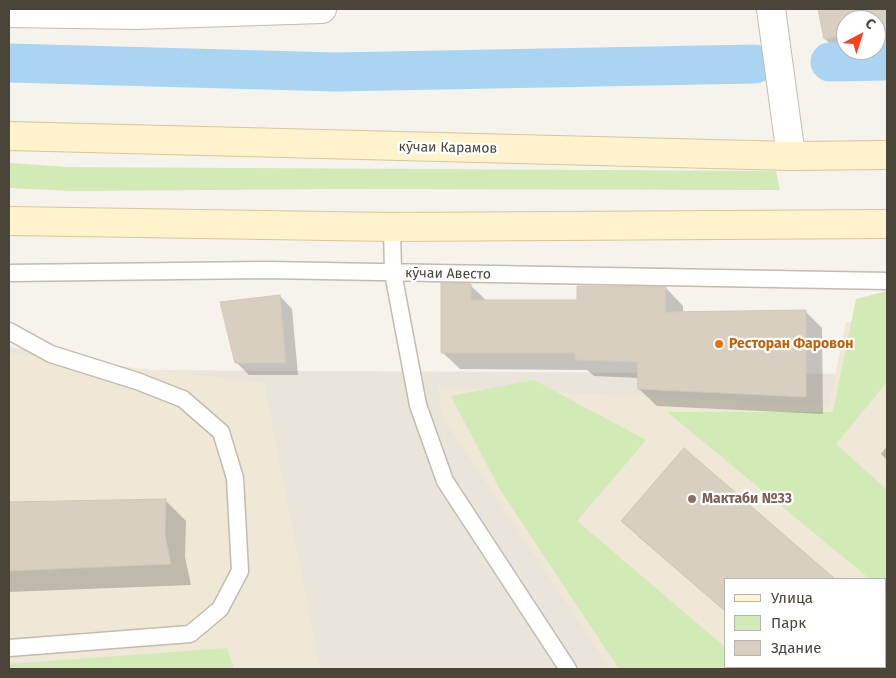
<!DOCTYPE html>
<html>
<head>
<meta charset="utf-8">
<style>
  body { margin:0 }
  #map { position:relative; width:896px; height:678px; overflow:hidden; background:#f6f3ec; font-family:"Fira Sans",sans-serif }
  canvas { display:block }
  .frame { position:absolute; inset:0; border:10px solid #4b4439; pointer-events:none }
  .legend { position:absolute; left:724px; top:578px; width:162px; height:90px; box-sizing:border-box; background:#fff; border:1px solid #b7b4b0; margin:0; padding:6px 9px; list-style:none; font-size:15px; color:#4b4439 }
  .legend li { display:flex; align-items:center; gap:10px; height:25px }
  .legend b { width:25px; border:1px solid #b7b4b0 }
  .north { position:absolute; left:836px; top:10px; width:50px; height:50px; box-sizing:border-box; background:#fff; border:1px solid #b7b4b0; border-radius:50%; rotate:40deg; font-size:14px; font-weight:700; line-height:20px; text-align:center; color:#4b4439 }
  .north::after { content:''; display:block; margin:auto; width:18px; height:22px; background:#fc3f1d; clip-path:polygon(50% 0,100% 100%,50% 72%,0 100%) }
</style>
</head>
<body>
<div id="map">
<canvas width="896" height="678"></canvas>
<div class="frame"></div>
<ul class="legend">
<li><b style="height:6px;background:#fff3cd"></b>Улица</li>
<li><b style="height:14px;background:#d2eab5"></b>Парк</li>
<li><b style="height:14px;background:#d8cfc1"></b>Здание</li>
</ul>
<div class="north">С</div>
</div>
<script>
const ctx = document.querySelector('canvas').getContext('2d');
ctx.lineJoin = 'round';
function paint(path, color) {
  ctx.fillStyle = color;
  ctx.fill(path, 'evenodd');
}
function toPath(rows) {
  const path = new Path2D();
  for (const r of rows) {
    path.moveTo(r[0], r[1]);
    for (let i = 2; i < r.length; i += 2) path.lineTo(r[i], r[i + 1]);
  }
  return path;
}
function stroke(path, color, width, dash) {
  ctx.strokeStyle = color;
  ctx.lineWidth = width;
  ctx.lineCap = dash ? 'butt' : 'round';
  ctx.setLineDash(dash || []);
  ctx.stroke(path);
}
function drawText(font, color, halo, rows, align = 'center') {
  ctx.font = font + ' "Fira Sans",sans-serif';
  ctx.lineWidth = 4.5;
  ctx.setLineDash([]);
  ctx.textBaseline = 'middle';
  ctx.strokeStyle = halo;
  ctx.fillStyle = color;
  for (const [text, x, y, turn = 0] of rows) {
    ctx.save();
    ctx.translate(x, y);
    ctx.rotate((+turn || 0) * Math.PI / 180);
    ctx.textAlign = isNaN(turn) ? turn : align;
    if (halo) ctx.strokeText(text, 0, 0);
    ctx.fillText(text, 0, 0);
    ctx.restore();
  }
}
paint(toPath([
  [9,347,138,370,887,374,887,669,9,669],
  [725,579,885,579,885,667,725,667]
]), '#eae5da');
paint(toPath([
  [887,321,887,669,610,669,443,418,438,387,829,405,846,322],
  [725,579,885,579,885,667,725,667],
  [9,353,264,383,320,669,9,669]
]), '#efe8d6');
paint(toPath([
  [9,163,69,167,776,171,780,190,341,189,73,191,9,188],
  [887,291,887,382,836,444,887,490,887,594,885,592,885,579,870,579,667,412,833,412,856,299],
  [534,380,646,440,577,521,725,647,725,667,748,667,751,669,619,669,499,488,451,396],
  [227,648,234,669,9,669,9,664]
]), '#d2eab5');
paint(toPath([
  [820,9,887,9,887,44,876,47,876,20,846,20,846,50,858,50,840,53,825,39],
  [470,285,487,301,578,302,666,288,683,306,683,313,805,311,822,328,823,414,657,406,639,389,639,378,594,376,587,370,460,369,442,352],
  [280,296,292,309,298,375,249,375,236,362],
  [887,446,887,460,881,454],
  [684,450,833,579,725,579,725,611,640,538,623,521],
  [165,500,186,521,185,557,191,585,9,592,9,503],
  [885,624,887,626,887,669,792,669,789,667,885,667]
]), '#0003');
stroke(toPath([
  [830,62,887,61],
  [9,63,336,72,755,64]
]), '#a9d4f2', 39);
const building = toPath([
  [818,9,887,9,887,28,876,30,876,20,846,20,846,35,824,39,818,9],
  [441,283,471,284,471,300,577,300,577,286,666,287,665,312,806,310,806,397,638,389,637,362,575,360,575,353,441,353,441,283],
  [280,295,286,363,235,363,220,302,280,295],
  [684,448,835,579,725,579,725,611,621,521,684,448],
  [166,499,165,535,171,564,9,571,9,502,166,499]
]);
paint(building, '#d8cfc1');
stroke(building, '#d3c7b4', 1);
const service = toPath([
  [392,227,393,273,418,405,445,481,568,669],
  [9,273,266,270,887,281],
  [9,331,51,354,137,381,183,399,221,432,235,478,240,571,220,609,190,634,9,648]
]);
const minor = toPath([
  [771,9,791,156],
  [9,13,137,15,322,9]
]);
const secondary = toPath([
  [9,136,791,156,887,155],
  [9,221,392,227,887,224]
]);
stroke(service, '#c2bbae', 19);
stroke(minor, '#c2bbae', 30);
stroke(secondary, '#d6c79b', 30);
stroke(service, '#fff', 16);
stroke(minor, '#fff', 28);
stroke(secondary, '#fff3cd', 28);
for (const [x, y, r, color] of [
  [719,344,5,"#e8710a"],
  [692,499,5,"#8d6e63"]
]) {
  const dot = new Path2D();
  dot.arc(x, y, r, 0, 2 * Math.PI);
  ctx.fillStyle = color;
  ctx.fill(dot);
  stroke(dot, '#fff', 2);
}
drawText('14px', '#4b4439', '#fff', [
  ["кӯчаи Карамов",448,148,1],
  ["кӯчаи Авесто",448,274,1]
]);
drawText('bold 14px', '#c56008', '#fff', [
  ["Ресторан Фаровон",729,344]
], 'left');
drawText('bold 14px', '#785e54', '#fff', [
  ["Мактаби №33",702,499]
], 'left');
</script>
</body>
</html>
